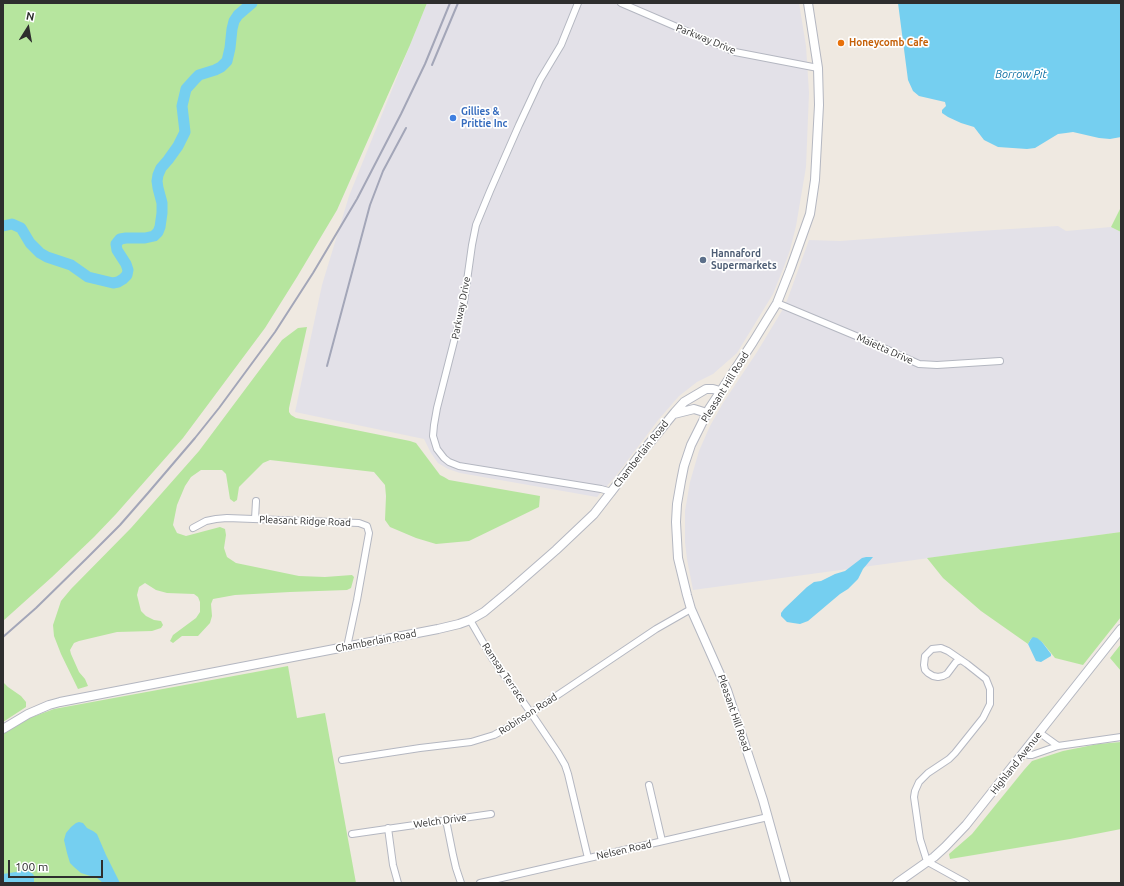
<!DOCTYPE html>
<html>
<head>
<meta charset="utf-8">
<style>
  body { margin:0 }
  #map { position:relative; width:1124px; height:886px; overflow:hidden; background:#efe9e1; font-family:Ubuntu,sans-serif }
  canvas { display:block }
  .frame { position:absolute; inset:0; border:4px solid #2e2e2e; pointer-events:none }
  .north { position:absolute; left:8px; top:8px; width:40px; height:40px; -webkit-text-stroke:3px #fff; paint-order:stroke; rotate:11deg; font-size:11px; font-weight:700; line-height:16px; text-align:center; color:#2e2e2e }
  .north::after { content:''; display:block; margin:auto; width:14px; height:18px; background:#2e2e2e; clip-path:polygon(50% 0,100% 100%,50% 72%,0 100%) }
  .scale { position:absolute; left:8px; top:860px; width:95px; height:18px; box-sizing:border-box; border:2px solid #2e2e2e; border-top:0; padding-left:5px; font-size:12px; line-height:14px; white-space:nowrap; color:#2e2e2e; -webkit-text-stroke:3px #fff; paint-order:stroke }
</style>
</head>
<body>
<div id="map">
<canvas width="1124" height="886"></canvas>
<div class="frame"></div>
<div class="north">N</div>
<div class="scale">100 m</div>
</div>
<script>
const ctx = document.querySelector('canvas').getContext('2d');
ctx.lineJoin = 'round';
function paint(path, color) {
  ctx.fillStyle = color;
  ctx.fill(path, 'evenodd');
}
function toPath(rows) {
  const path = new Path2D();
  for (const r of rows) {
    path.moveTo(r[0], r[1]);
    for (let i = 2; i < r.length; i += 2) path.lineTo(r[i], r[i + 1]);
  }
  return path;
}
function stroke(path, color, width, dash) {
  ctx.strokeStyle = color;
  ctx.lineWidth = width;
  ctx.lineCap = dash ? 'butt' : 'round';
  ctx.setLineDash(dash || []);
  ctx.stroke(path);
}
function drawText(font, color, halo, rows, align = 'center') {
  ctx.font = font + ' Ubuntu,sans-serif';
  ctx.lineWidth = 3.5;
  ctx.setLineDash([]);
  ctx.textBaseline = 'middle';
  ctx.strokeStyle = halo;
  ctx.fillStyle = color;
  for (const [text, x, y, turn = 0] of rows) {
    ctx.save();
    ctx.translate(x, y);
    ctx.rotate((+turn || 0) * Math.PI / 180);
    ctx.textAlign = isNaN(turn) ? turn : align;
    if (halo) ctx.strokeText(text, 0, 0);
    ctx.fillText(text, 0, 0);
    ctx.restore();
  }
}
paint(toPath([
  [427,3,799,3,806,46,809,93,806,167,796,226,790,250,785,264,773,294,737,353,713,374,697,382,679,396,659,419,615,477,597,497,460,473,448,469,438,463,431,453,424,439,295,412,322,285,349,196],
  [1058,226,1066,231,1111,227,1121,232,1121,532,693,590,687,559,685,542,685,511,690,482,699,451,710,426,723,403,757,352,783,309,788,298,809,240,840,241,963,232]
]), '#e3e1e8');
paint(toPath([
  [3,3,427,3,410,45,337,210,297,277,265,328,183,438,116,514,94,537,52,577,3,621],
  [1121,207,1121,232,1111,227],
  [307,327,289,408,289,412,291,415,296,418,410,441,416,443,440,475,444,477,449,480,540,496,539,507,469,541,436,544,416,538,390,527,385,520,386,496,385,485,374,472,270,460,263,463,239,487,237,500,234,502,230,499,226,474,222,470,201,470,191,477,185,486,177,505,173,525,177,533,186,536,220,527,225,529,226,535,224,548,227,557,236,563,299,576,325,577,352,575,354,577,351,588,347,590,290,592,235,595,213,599,211,604,212,616,210,623,198,636,182,636,173,643,170,641,173,635,196,618,200,612,200,602,198,597,194,594,167,593,156,590,145,583,139,587,137,595,141,611,146,616,154,620,161,621,163,625,161,628,152,631,117,632,79,641,74,643,70,650,71,654,79,672,85,679,88,686,78,689,61,654,54,636,53,625,61,601,71,589,131,528,199,451,282,340,298,328],
  [1121,532,1121,617,1083,665,1055,658,1042,642,1033,638,1031,639,1028,644,981,611,943,578,927,558],
  [1121,644,1121,671,1110,658],
  [288,666,297,718,325,713,356,883,3,883,3,734,24,720,54,709],
  [3,682,8,687,21,696,26,702,26,707,3,722],
  [1121,742,1121,829,1070,839,950,859,949,854,972,834,1024,770,1032,761,1063,751,1098,744]
]), '#b6e59e');
paint(toPath([
  [898,3,1121,3,1121,137,1110,139,1099,138,1073,132,1066,133,1058,134,1035,148,1027,149,998,147,984,140,974,127,961,123,948,117,942,113,942,110,946,106,945,102,919,96,913,91,908,80],
  [866,557,873,557,863,569,858,579,848,589,840,594,808,621,800,624,793,623,787,622,781,616,781,613,784,609,807,587,814,582,821,581,835,574,845,571,862,558],
  [1033,637,1037,638,1042,642,1051,654,1051,656,1041,662,1036,661,1028,644,1031,639],
  [79,822,83,823,87,828,93,831,97,834,106,855,120,883,103,883,97,878,81,873,74,867,70,863,67,853,64,840,66,833,71,827,76,823],
  [22,871,28,871,33,874,34,876,34,883,3,883,3,874]
]), '#75cff0');
stroke(toPath([
  [3,226,12,224,21,228,30,243,40,253,47,257,71,265,88,277,113,283,118,282,123,279,127,275,128,270,126,264,117,250,116,244,120,239,126,238,145,238,154,236,158,232,160,227,162,213,162,203,158,188,157,181,158,175,161,168,168,160,178,146,185,132,182,106,186,89,195,79,199,75,215,70,221,67,227,61,230,48,232,29,234,21,238,15,252,3]
]), '#75cff0', 11);
const minor = toPath([
  [578,3,561,45,540,80,519,125,490,191,476,225,472,245,464,302,437,408,434,425,433,436,437,449,444,458,449,462,459,466,601,489,612,492],
  [621,3,735,52,818,68],
  [777,303,868,341,919,364,937,365,1000,361],
  [255,519,256,501],
  [193,528,206,521,216,519,227,518,359,523,367,526,369,533,357,600,347,647],
  [470,620,492,658,531,713,558,753,565,765,568,774,588,858],
  [961,660,956,662,947,674,943,676,938,677,933,676,928,673,925,670,924,665,925,656,932,649,941,648,948,651,967,664,986,679,990,689,990,704,983,718,955,753,949,759,928,773,919,782,915,791,914,797,920,839,926,858,928,862,966,883],
  [1040,733,1058,746],
  [1024,753,1029,755,1032,755,1058,746,1121,737],
  [342,760,420,748,471,742,494,735,516,723,656,629,691,609],
  [649,785,662,841],
  [446,820,453,855,456,868,461,883],
  [388,828,393,865,398,883],
  [352,834,491,814],
  [480,883,768,817]
]);
const tertiary = toPath([
  [674,414,694,409,707,413],
  [3,729,28,714,49,705,60,702,438,629,459,624,470,620,484,612,508,592,556,550,594,514,639,456,675,412,684,402,706,389,713,389,720,391],
  [786,883,763,800,727,690,691,609,687,595,678,558,676,522,677,504,681,481,684,466,691,445,709,409,753,342,777,303,790,270,810,214,815,180,819,105,818,68,808,3],
  [897,883,934,857,945,847,966,825,1121,629]
]);
stroke(minor, '#b4b7c1', 8);
stroke(tertiary, '#b4b7c1', 10);
stroke(minor, '#fff', 6);
stroke(tertiary, '#fff', 8);
stroke(toPath([
  [432,65,458,3],
  [327,366,370,205,383,171,406,128],
  [3,637,36,608,86,559,120,525,148,493,195,438,219,408,275,332,313,273,357,199,401,114,425,64,450,3]
]), '#a3a6b8', 2);
for (const [x, y, r, color] of [
  [841,43,4,"#e8710a"],
  [453,118,4,"#3f7fe0"],
  [703,260,4,"#5c6f8a"]
]) {
  const dot = new Path2D();
  dot.arc(x, y, r, 0, 2 * Math.PI);
  ctx.fillStyle = color;
  ctx.fill(dot);
  stroke(dot, '#fff', 1.5);
}
drawText('10px', '#2e2e2e', '#fff', [
  ["Parkway Drive",706,39,22],
  ["Parkway Drive",461,308,-79],
  ["Maietta Drive",885,349,24],
  ["Pleasant Hill Road",725,387,-58],
  ["Chamberlain Road",641,454,-52],
  ["Pleasant Ridge Road",305,521,2],
  ["Chamberlain Road",376,641,-11],
  ["Ramsay Terrace",504,673,56],
  ["Pleasant Hill Road",734,713,71],
  ["Robinson Road",528,714,-33],
  ["Highland Avenue",1016,763,-52],
  ["Welch Drive",440,821,-8],
  ["Nelsen Road",624,850,-13]
]);
drawText('bold 10px', '#c56008', '#fff', [
  ["Honeycomb Cafe",849,43]
], 'left');
drawText('bold 10px', '#366cbe', '#fff', [
  ["Gillies &",461,112],
  ["Prittie Inc",461,124]
], 'left');
drawText('bold 10px', '#4e5e75', '#fff', [
  ["Hannaford",711,254],
  ["Supermarkets",711,266]
], 'left');
drawText('italic 11px', '#0d6fa3', '#fff', [
  ["Borrow Pit",1021,74]
]);
</script>
</body>
</html>
